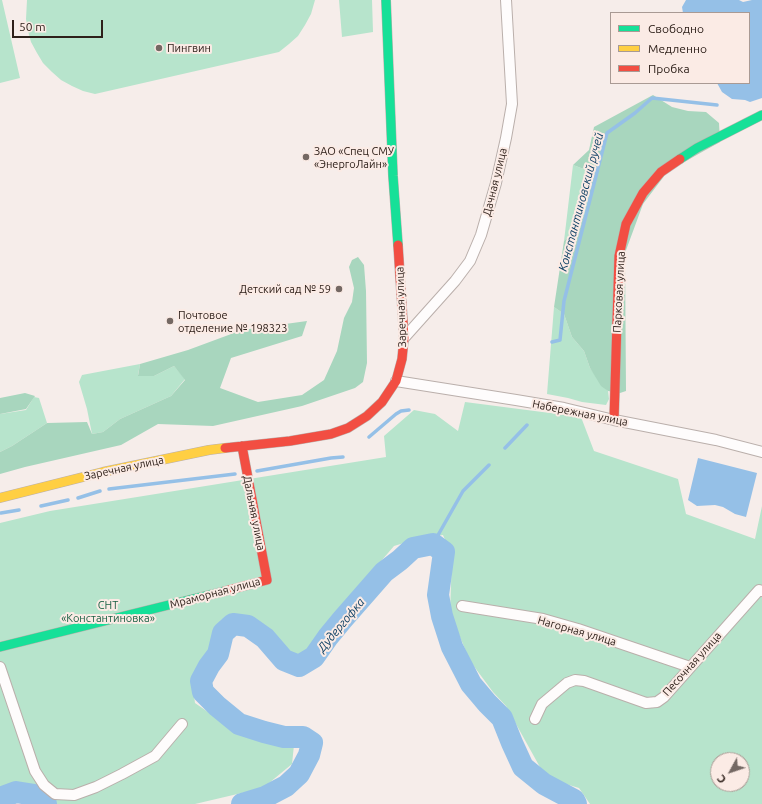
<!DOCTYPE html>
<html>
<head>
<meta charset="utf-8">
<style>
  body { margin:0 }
  #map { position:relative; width:762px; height:804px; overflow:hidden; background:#f6edea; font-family:Ubuntu,sans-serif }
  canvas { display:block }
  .legend { position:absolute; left:610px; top:12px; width:140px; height:72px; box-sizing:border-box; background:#fbebe5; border:1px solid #a99a94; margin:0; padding:5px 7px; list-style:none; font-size:12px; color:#2e201a }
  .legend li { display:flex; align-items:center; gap:8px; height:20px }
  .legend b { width:20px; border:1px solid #a99a94 }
  .north { position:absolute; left:710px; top:752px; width:40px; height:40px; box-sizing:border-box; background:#fbebe5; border:1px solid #a99a94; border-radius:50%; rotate:230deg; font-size:11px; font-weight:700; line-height:16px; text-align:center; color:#2e201a }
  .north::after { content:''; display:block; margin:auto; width:14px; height:18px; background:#746863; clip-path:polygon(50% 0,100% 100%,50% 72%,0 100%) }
  .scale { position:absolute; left:12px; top:20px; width:91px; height:18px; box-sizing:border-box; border:2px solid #2e201a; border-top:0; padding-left:5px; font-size:12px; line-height:14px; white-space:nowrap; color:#2e201a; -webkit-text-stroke:3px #fbebe5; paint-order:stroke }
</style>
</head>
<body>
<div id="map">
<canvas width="762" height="804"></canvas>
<ul class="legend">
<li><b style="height:5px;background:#16e098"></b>Свободно</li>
<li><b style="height:5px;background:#ffcf43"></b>Медленно</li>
<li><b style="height:5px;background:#f24e42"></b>Пробка</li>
</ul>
<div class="north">С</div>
<div class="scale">50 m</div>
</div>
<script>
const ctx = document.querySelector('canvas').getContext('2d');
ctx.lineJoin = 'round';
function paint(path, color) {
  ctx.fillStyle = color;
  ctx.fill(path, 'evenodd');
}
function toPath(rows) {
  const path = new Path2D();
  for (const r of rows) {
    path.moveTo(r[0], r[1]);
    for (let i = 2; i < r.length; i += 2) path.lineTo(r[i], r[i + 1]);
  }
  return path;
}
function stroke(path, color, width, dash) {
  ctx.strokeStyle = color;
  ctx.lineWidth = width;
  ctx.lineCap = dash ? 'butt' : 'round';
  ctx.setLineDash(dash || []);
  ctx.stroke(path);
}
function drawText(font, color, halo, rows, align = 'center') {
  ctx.font = font + ' Ubuntu,sans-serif';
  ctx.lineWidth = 4;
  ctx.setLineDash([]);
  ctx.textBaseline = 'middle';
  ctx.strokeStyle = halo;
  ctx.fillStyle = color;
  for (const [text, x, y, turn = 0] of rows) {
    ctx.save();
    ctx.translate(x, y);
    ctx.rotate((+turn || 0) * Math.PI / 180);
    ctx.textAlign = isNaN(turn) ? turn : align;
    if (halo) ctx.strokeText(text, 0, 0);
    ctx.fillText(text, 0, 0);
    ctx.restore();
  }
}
paint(toPath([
  [0,0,2,0,20,78,0,83],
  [27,0,315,0,311,14,305,25,298,36,289,44,279,52,95,94,83,91,72,86,61,80,52,72,43,63,37,53,31,42,28,31,26,19],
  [339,0,372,0,373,32,342,37],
  [573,165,592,172,586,213,573,231,564,241],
  [554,307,564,314,572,337,584,351,590,368,608,391,609,399,606,405,582,402,568,398,547,394],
  [140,364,138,375,154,376,174,366,185,379,171,396,120,419,103,432,92,434,87,409,79,382,82,375],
  [34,397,39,398,47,423,12,446,0,452,0,414,26,410],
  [465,402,581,417,594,451,678,479,686,514,755,539,762,506,762,804,590,804,579,788,546,778,506,706,493,692,470,661,450,613,452,556,443,535,417,539,394,546,340,609,306,652,293,657,269,634,241,616,221,620,209,651,192,680,195,703,238,733,294,745,292,764,263,788,195,804,51,804,44,797,28,788,4,791,0,793,0,523,50,511,386,457,384,436,414,410,435,414,458,431],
  [718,760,742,760,742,784,718,784]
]), '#b7e4cc');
paint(toPath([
  [653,95,672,107,688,111,706,112,719,123,720,142,668,171,643,204,625,253,626,391,620,393,608,391,601,386,590,368,584,351,572,337,564,314,554,307,564,241,573,231,586,213,592,172,573,165,589,150,594,127],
  [358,257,364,265,366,291,367,363,363,382,355,388,302,406,213,426,158,424,121,445,25,467,0,474,0,452,12,446,47,423,87,422,92,434,103,432,120,419,171,396,185,380,174,366,154,376,138,376,140,364,188,350,242,330,307,321,302,336,231,358,220,388,258,402,302,395,324,380,337,351,344,318,352,302,354,288,349,267,352,260],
  [25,393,35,396,26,409,0,414,0,398]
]), '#a8d6be');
paint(toPath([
  [686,0,739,0,743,2,752,0,762,0,762,98,750,102,745,100,732,99,722,92,717,83,749,83,749,13,683,13,682,7],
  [698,458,757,473,746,517,735,514,723,507,715,505,697,506,688,500]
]), '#95c0e7');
stroke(toPath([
  [552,342,560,340,564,301,607,133,635,113,652,98,717,105],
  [369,437,396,414,401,411,409,410],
  [505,448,527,425],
  [257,471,331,458,343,457],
  [109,489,235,474],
  [78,498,100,491],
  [41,506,68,500],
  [1,513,19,510],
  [433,544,463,491,489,465]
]), '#95c0e7', 3.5);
stroke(toPath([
  [0,798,16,792,35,795,46,804],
  [242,804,265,797,286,786,299,774,309,755,312,743,303,737,284,737,264,732,239,724,217,706,203,692,201,681,209,666,218,654,223,633,233,624,248,626,265,638,284,660,299,666,314,657,328,637,342,620,384,572,400,560,413,548,433,544,444,552,438,595,442,616,452,647,471,684,487,703,502,718,512,743,523,767,544,784,574,800,576,804]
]), '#95c0e7', 22);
const street = toPath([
  [404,338,455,281,470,261,481,235,496,183,506,138,512,104,506,0],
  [396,381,516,400,564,408,614,420,716,440,762,452],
  [462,606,543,619,578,629,690,667],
  [0,667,35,771,44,785,55,794,74,795,96,787,122,774,155,756,182,724],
  [535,719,542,704,567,683,575,680,584,681,646,703,657,702,664,697,759,590,762,591]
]);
const fast = toPath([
  [386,0,393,176,398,245],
  [680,159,697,148,762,115],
  [0,647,225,591]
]);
const slow = toPath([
  [0,498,103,472,209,450,225,448]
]);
const jam = toPath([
  [614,420,619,256,626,224,643,193,661,172,680,159],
  [225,448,290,441,331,434,348,428,367,416,382,402,396,381,402,359,404,338,398,245],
  [225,591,267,580,242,446]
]);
stroke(street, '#baafab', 12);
stroke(fast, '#baafab', 10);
stroke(slow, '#baafab', 10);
stroke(jam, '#baafab', 10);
stroke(street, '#fefcfc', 10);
stroke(fast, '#16e098', 9);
stroke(slow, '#ffcf43', 9);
stroke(jam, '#f24e42', 9);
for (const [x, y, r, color] of [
  [159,48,4,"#746863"],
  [306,157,4,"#746863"],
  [339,289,4,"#746863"],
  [170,321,4,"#746863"]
]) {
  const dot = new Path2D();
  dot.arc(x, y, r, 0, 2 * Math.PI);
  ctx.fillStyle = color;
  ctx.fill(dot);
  stroke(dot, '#fbebe5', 1.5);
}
drawText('11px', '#2e201a', '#fbebe5', [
  ["Пингвин",167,48],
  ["ЗАО «Спец СМУ",314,151],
  ["«ЭнергоЛайн»",314,164],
  ["Детский сад № 59",331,289,"right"],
  ["Почтовое",178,315],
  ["отделение № 198323",178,328]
], 'left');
drawText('11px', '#2e201a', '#fbebe5', [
  ["Дачная улица",495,182,-76],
  ["Парковая улица",619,292,-87],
  ["Заречная улица",401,307,-92],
  ["Набережная улица",580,413,11],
  ["Заречная улица",124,468,-12],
  ["Дальняя улица",254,513,79],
  ["Мраморная улица",215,593,-15],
  ["Нагорная улица",577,631,16],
  ["Песочная улица",692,664,-48]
]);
drawText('11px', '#1a6044', '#fbebe5', [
  ["СНТ",108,605],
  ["«Константиновка»",108,618]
]);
drawText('italic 12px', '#0d4065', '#fbebe5', [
  ["Константиновский ручей",581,202,-75],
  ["Дудергофка",341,625,-50]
]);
</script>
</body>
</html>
